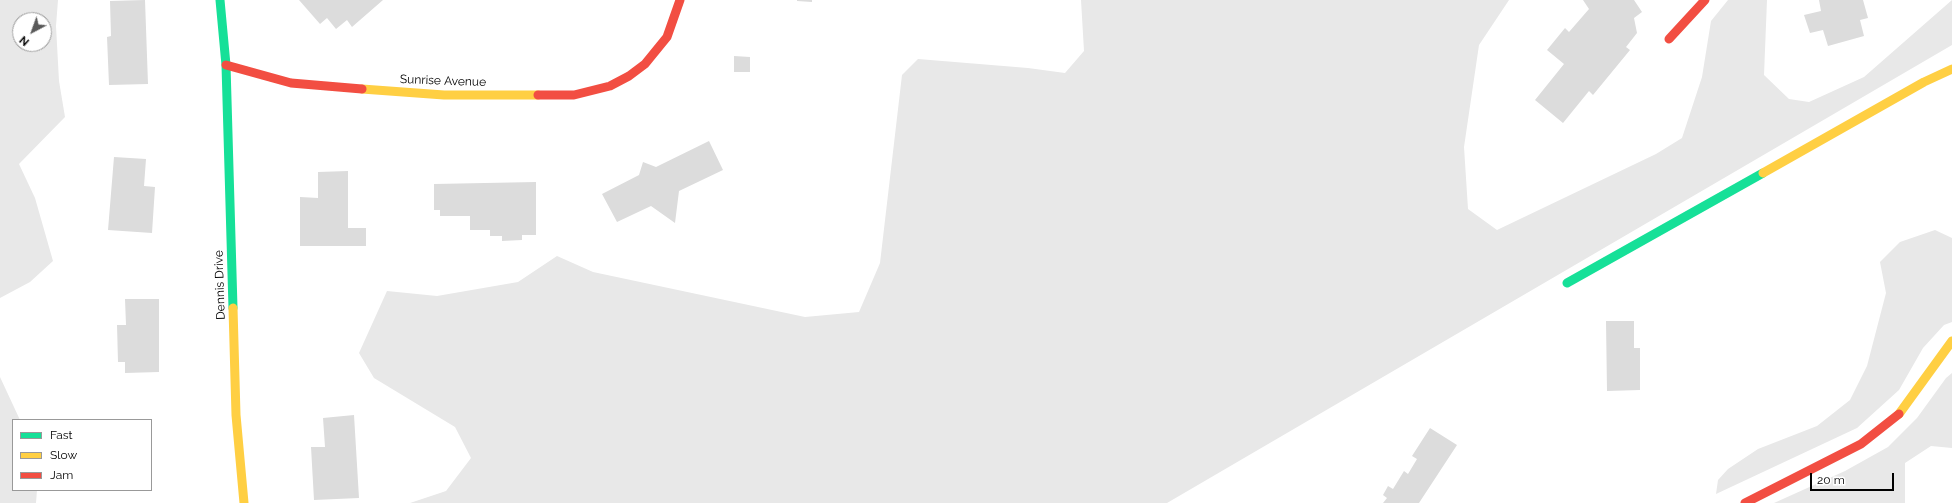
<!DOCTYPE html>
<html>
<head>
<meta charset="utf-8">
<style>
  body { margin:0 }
  #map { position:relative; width:1952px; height:503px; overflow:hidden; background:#fff; font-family:Raleway,sans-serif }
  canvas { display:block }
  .legend { position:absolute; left:12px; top:419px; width:140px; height:72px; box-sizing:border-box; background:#fff; border:1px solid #999; margin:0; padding:5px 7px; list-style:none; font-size:12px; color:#000 }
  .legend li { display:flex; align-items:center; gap:8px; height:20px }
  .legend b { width:20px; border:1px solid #999 }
  .north { position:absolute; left:12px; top:12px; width:40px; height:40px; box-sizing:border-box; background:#fff; border:1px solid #999; border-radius:50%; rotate:221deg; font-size:11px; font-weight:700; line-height:16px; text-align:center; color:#000 }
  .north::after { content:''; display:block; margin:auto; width:14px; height:18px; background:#595959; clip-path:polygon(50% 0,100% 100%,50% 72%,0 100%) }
  .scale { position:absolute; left:1810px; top:473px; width:84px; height:18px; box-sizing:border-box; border:2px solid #000; border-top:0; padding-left:5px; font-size:12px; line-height:14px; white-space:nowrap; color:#000; -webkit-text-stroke:3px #fff; paint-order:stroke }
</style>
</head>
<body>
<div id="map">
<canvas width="1952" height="503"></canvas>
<ul class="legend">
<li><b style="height:5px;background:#16e098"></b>Fast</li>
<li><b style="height:5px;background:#ffcf43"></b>Slow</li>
<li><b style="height:5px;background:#f24e42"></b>Jam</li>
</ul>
<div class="north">N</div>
<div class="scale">20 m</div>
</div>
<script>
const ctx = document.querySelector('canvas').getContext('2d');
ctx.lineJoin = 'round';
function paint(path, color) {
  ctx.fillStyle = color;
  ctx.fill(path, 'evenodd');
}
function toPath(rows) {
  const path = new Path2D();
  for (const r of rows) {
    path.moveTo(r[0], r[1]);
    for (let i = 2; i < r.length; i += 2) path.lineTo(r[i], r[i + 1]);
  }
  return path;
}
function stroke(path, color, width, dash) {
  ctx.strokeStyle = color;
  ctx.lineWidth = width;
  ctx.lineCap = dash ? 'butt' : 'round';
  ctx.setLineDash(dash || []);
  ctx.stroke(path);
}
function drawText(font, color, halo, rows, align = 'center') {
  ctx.font = font + ' Raleway,sans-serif';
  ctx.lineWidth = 3;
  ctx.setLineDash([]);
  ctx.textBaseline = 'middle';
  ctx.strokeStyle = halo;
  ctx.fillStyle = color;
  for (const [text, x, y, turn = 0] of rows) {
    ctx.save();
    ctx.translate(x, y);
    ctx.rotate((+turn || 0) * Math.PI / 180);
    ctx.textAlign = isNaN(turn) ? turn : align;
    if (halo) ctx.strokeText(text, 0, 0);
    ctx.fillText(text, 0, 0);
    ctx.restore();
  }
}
paint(toPath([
  [0,0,58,0,56,26,59,81,65,117,19,164,35,198,53,261,30,282,0,298],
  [20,20,44,20,44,44,20,44],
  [1081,0,1509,0,1479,45,1464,147,1468,209,1497,230,1656,154,1682,138,1702,77,1711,21,1728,0,1767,0,1764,75,1789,99,1809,102,1864,77,1952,0,1952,45,1167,503,410,503,446,491,471,458,455,427,374,378,359,353,387,291,437,296,518,282,557,256,593,272,805,317,859,312,880,263,902,75,918,59,1028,68,1065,73,1084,51],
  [1935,230,1952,238,1952,322,1944,325,1923,348,1899,390,1857,428,1716,494,1718,480,1728,469,1758,449,1817,426,1850,400,1867,366,1886,293,1880,262,1900,242],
  [1952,373,1952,448,1931,446,1905,463,1905,503,1774,503,1845,471,1888,447,1917,418,1946,378],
  [0,377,20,420,13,420,13,490,37,490,36,503,0,503]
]), '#e8e8e8');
paint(toPath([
  [145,0,148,84,109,85,107,37,111,36,110,1],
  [299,0,383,0,352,27,347,20,336,29,327,18,320,24],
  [797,0,812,0,812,2,797,1],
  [1583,0,1634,0,1642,12,1634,18,1637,33,1626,47,1630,50,1593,95,1589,91,1563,123,1535,100,1564,64,1547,50,1565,28,1569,32,1589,9],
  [1819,0,1863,0,1868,18,1860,20,1864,36,1828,46,1823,30,1810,33,1804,15,1821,11],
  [734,56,750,57,750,72,734,72],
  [709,141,723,170,679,191,675,223,651,206,617,222,602,194,639,175,643,162,656,167],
  [114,157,146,159,144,186,155,187,152,233,108,230],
  [348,171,348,228,366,228,366,246,300,246,300,197,318,198,318,172],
  [536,182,536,235,522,235,522,240,502,241,502,236,490,236,490,230,470,230,470,216,440,216,440,210,434,210,434,184],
  [125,299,159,299,159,372,125,373,125,362,118,362,117,325,126,325],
  [1606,321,1634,321,1634,348,1640,348,1640,390,1607,391],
  [354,415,359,498,314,500,311,447,325,447,323,418],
  [1430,428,1457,445,1419,503,1383,503,1387,498,1383,495,1388,486,1393,489,1404,471,1408,474,1417,459,1412,456]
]), '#dcdcdc');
stroke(toPath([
  [220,0,226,65,233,308],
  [1567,283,1763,173]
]), '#16e098', 9);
stroke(toPath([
  [362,89,444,95,538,95],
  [1763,173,1924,82,1952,69],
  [233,308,236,415,244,503],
  [1899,414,1952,341]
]), '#ffcf43', 9);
stroke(toPath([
  [1669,39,1705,0],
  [226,65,291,83,362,89],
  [538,95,574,95,610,86,629,76,645,64,667,37,680,0],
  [1745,503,1861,444,1899,414]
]), '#f24e42', 9);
drawText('12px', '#000', '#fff', [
  ["Sunrise Avenue",443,81,2],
  ["Dennis Drive",220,285,-92]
]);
</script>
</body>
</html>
